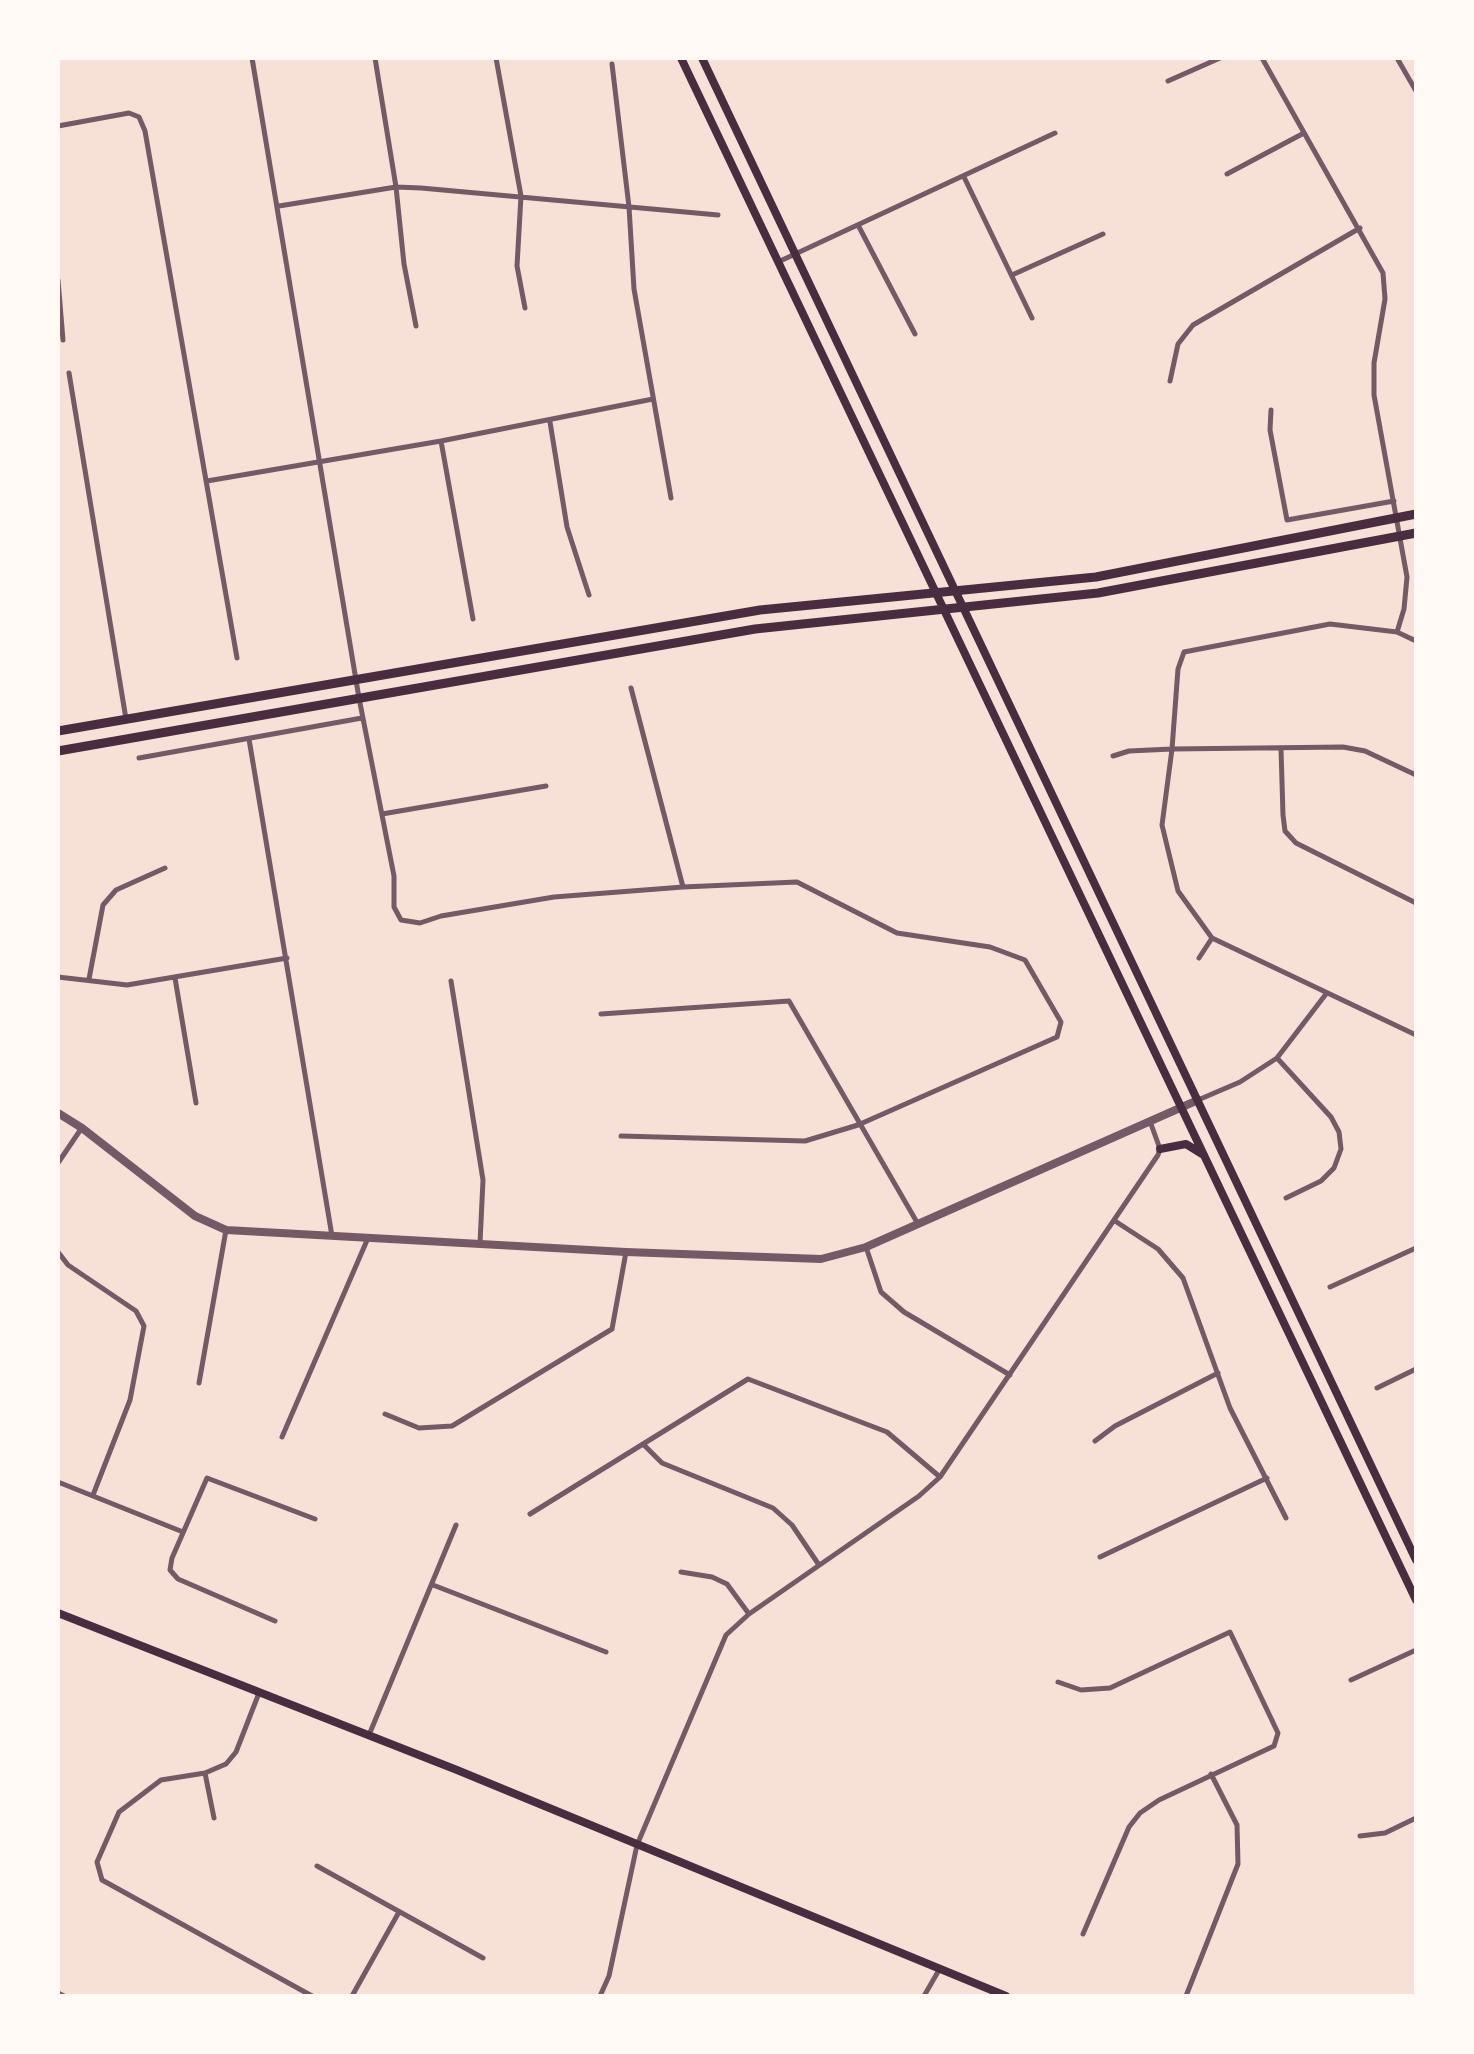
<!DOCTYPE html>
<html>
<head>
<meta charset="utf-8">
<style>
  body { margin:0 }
  #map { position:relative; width:1474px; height:2054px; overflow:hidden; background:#f7e1d7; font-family:"Archivo Narrow",sans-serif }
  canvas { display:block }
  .frame { position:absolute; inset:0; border:60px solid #fffaf5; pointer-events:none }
</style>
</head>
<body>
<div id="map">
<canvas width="1474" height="2054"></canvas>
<div class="frame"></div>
</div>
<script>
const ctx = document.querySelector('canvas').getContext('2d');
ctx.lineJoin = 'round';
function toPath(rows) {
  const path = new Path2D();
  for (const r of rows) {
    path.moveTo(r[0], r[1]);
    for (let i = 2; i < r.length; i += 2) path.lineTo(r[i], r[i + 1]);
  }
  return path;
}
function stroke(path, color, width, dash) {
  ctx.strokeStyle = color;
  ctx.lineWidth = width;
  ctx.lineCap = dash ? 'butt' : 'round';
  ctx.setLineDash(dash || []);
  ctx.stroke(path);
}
stroke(toPath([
  [252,58,359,698,394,876,394,907,401,920,420,923,441,916,554,897,683,887,797,882,897,933,990,947,1025,960,1061,1022,1057,1037,858,1125,805,1141,621,1136],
  [375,58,396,187,404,264,416,326],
  [496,58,521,196,517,266,525,308],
  [1262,58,1383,273,1385,299,1374,363,1374,395,1407,577,1404,609,1397,632],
  [1397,58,1416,91],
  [612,64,629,207,634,289,671,498],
  [1168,81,1220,58],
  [58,126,129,113,139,117,145,131,237,658],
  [1227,174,1304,133],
  [964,177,1032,318],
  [279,206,396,187,421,188,718,215],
  [858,225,915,334],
  [778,262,1055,133],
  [1012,275,1103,234],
  [58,280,63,340],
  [69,373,126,719],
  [1170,381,1178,344,1193,325,1360,228],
  [1271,410,1270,430,1287,520,1394,501],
  [550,422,567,527,589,595],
  [441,441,473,619],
  [207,481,441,441,653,399],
  [631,688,683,887],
  [249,739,332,1236],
  [1281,749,1283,815,1285,831,1296,843,1416,903],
  [1113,756,1129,751,1172,749,1343,747,1365,751,1416,775],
  [139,758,362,718],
  [382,814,546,786],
  [1212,938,1416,1035],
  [1199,958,1212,938,1178,891,1162,825,1172,749,1178,669,1184,652,1330,624,1397,632,1416,641],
  [58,977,127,985,287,958],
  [175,978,196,1103],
  [89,979,103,905,116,890,165,868],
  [451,981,483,1180,480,1243],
  [601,1014,789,1001,918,1224],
  [1277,1058,1331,1117,1339,1132,1341,1149,1334,1168,1321,1181,1286,1198],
  [1198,1100,1240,1082,1277,1058,1326,994],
  [58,1163,81,1129],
  [1115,1221,1158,1249,1183,1278,1230,1408,1286,1518],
  [866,1247,881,1292,904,1312,1010,1375],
  [58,1252,68,1265,136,1311,144,1326,130,1400,93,1495],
  [1330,1287,1416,1248],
  [199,1383,226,1230],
  [1377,1388,1416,1369],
  [385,1414,419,1428,452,1426,612,1329,626,1252],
  [282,1437,368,1238],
  [1095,1441,1115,1426,1218,1373],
  [643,1444,662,1463,773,1508,792,1525,819,1565],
  [58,1482,183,1532],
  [530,1514,748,1379,887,1432,940,1477],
  [1100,1557,1267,1478],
  [681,1572,712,1577,727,1584,749,1614],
  [433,1585,606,1652],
  [275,1621,178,1579,170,1570,172,1558,207,1478,315,1519],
  [1351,1680,1416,1650],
  [1058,1682,1081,1690,1110,1688,1230,1632,1278,1733,1274,1746,1159,1800,1140,1813,1129,1827,1083,1934],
  [259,1693,236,1752,226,1764,205,1773,161,1780,119,1812,97,1862,102,1880,312,1996],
  [369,1735,456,1525],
  [205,1773,214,1818],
  [1360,1836,1385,1833,1416,1818],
  [317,1866,483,1958],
  [58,1993,64,1996],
  [352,1996,399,1912],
  [600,1996,609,1976,637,1845,726,1635,749,1614,919,1496,940,1477,1158,1155,1160,1149,1151,1124],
  [924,1996,939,1970],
  [1186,1996,1238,1864,1237,1825,1211,1774]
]), '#755966', 5);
stroke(toPath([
  [58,1113,82,1128,195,1216,226,1230,626,1252,821,1259,866,1247,1198,1100]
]), '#755966', 8);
stroke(toPath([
  [681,58,1416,1600],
  [702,58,1416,1560],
  [1160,1149,1186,1144,1202,1154],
  [58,1613,457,1770,1006,1996]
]), '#4a2c40', 8);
stroke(toPath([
  [58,731,760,610,1096,577,1416,514],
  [58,751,755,629,1098,593,1416,533]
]), '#4a2c40', 9);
</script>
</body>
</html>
